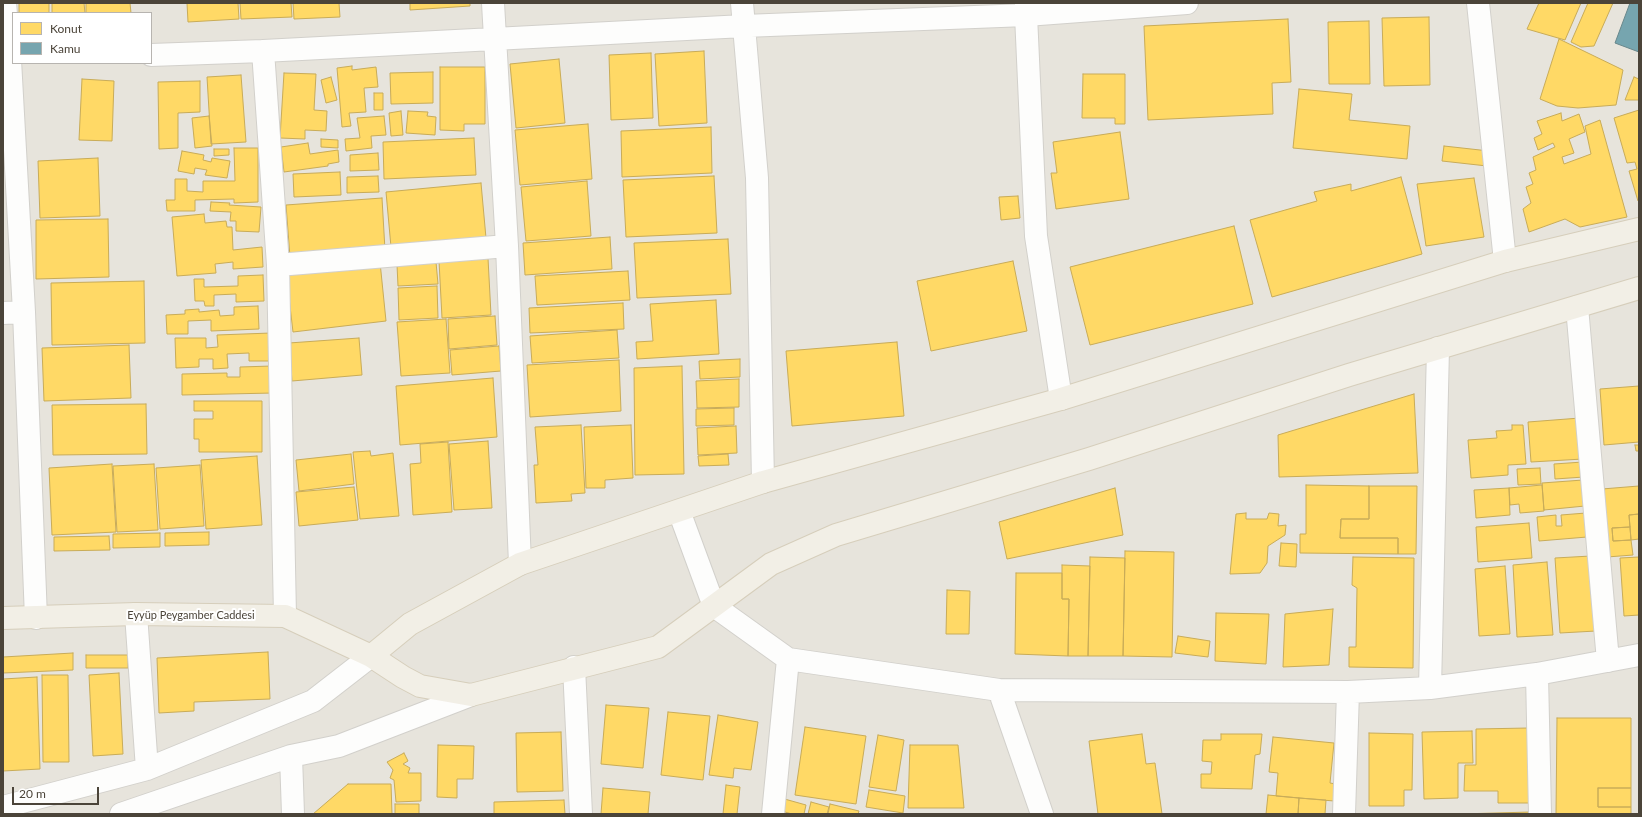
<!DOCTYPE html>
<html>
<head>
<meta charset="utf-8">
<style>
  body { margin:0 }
  #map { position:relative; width:1642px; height:817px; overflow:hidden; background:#f4f2ee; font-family:Lato,sans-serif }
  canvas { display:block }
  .frame { position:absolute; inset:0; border:4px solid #4b4439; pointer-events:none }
  .legend { position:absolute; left:12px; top:12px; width:140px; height:52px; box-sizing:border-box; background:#fff; border:1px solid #b7b4b0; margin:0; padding:5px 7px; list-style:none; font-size:12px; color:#4b4439 }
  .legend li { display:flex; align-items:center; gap:8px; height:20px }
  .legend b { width:20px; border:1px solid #b7b4b0 }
  .scale { position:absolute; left:12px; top:787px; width:87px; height:18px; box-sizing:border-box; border:2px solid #4b4439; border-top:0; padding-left:5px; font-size:12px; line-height:14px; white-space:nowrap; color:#4b4439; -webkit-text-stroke:3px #fff; paint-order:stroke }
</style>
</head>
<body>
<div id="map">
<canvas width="1642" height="817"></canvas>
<div class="frame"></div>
<ul class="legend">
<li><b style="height:11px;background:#ffd966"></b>Konut</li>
<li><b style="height:11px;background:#76a5af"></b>Kamu</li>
</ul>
<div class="scale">20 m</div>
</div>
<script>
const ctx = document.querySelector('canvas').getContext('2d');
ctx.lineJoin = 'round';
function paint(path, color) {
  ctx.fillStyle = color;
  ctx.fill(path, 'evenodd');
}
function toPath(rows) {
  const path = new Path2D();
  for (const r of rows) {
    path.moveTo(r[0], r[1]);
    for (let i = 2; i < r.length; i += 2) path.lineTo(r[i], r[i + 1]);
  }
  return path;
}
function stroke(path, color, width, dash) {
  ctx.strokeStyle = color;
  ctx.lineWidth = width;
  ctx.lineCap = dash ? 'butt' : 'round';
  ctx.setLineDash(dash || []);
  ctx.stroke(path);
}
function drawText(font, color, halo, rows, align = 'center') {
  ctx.font = font + ' Lato,sans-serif';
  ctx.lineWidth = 4;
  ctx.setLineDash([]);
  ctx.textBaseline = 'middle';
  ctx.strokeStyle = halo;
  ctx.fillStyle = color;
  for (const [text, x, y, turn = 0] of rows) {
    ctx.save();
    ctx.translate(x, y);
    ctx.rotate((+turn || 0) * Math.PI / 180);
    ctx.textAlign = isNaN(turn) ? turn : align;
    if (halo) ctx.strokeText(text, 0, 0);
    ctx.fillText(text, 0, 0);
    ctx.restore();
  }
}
paint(toPath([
  [3,3,1639,3,1639,814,3,814],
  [13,13,151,13,151,63,13,63]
]), '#e7e4dc');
const homes = toPath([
  [19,3,49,3,49,13,19,13,19,3],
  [52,3,84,3,85,13,52,13,52,3],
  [86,3,130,3,131,13,86,13,86,3],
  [187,3,238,3,239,19,188,22,187,3],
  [240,3,291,3,292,17,241,19,240,3],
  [293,3,339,3,340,17,294,19,293,3],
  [410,3,470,3,470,6,410,10,410,3],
  [1539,3,1581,3,1565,40,1527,29,1539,3],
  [1588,3,1613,3,1594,46,1581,47,1571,42,1588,3],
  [1429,17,1430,85,1384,86,1382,18,1429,17],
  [1288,19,1291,82,1272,83,1273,114,1148,120,1144,26,1288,19],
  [1369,21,1370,84,1329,84,1328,22,1369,21],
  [1559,39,1623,70,1616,105,1578,108,1557,106,1540,99,1559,39],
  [704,51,707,123,659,126,655,54,704,51],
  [651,53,653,118,611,120,609,55,651,53],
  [559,59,565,123,516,128,510,64,559,59],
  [352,66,352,70,376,67,378,87,364,88,366,112,349,113,351,126,342,127,337,68,352,66],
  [440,67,485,67,485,124,464,124,464,131,440,130,440,67],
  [433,72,433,103,391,104,390,73,433,72],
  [284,73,316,74,314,110,327,111,326,131,305,130,305,139,280,138,284,73],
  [1083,74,1125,74,1125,124,1115,124,1115,118,1082,118,1083,74],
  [241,75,246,142,211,144,207,77,241,75],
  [331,77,337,100,326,103,321,80,331,77],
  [1634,77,1639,79,1639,100,1625,100,1634,77],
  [82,79,114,81,112,141,79,140,82,79],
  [200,81,200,112,178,113,178,148,159,149,158,82,200,81],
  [1299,89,1352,94,1349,120,1410,126,1407,159,1293,148,1299,89],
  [374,93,383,93,383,110,374,110,374,93],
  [1639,110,1639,201,1638,201,1629,171,1637,169,1635,162,1627,163,1614,118,1639,110],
  [401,111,403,135,391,136,389,113,401,111],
  [408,111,428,112,427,116,436,117,435,135,406,133,408,111],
  [1561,113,1562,121,1579,114,1585,132,1569,139,1574,153,1562,157,1564,164,1591,154,1585,126,1600,120,1627,217,1580,227,1565,219,1529,232,1523,209,1531,203,1526,187,1533,184,1529,173,1536,170,1533,157,1555,147,1553,143,1538,150,1534,138,1542,134,1537,121,1561,113],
  [209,116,212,146,195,148,192,118,209,116],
  [384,116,386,135,371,136,372,148,346,151,345,139,360,138,357,118,384,116],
  [588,124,592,179,520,185,515,130,588,124],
  [711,127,712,173,622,177,621,131,711,127],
  [1120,132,1129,199,1056,209,1051,173,1057,173,1053,142,1120,132],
  [474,138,476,175,384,179,383,142,474,138],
  [321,139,338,140,338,148,321,147,321,139],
  [308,143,310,154,338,150,339,162,328,164,328,166,284,172,281,147,308,143],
  [1444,146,1489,151,1487,166,1442,161,1444,146],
  [234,148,258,148,258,202,234,203,234,199,195,200,195,211,167,211,166,200,175,200,175,179,187,179,187,191,203,192,203,181,235,181,234,148],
  [214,149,229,149,229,155,214,156,214,149],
  [182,151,204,155,203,160,211,162,212,158,230,161,227,178,205,175,207,170,195,168,194,174,178,171,182,151],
  [378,153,379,170,350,171,350,155,378,153],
  [98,158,100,216,40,218,38,161,98,158],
  [340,172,341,195,294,197,293,174,340,172],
  [378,176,379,192,347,193,347,177,378,176],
  [714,176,717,233,626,237,623,180,714,176],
  [1401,177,1422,254,1272,297,1250,220,1317,201,1314,192,1351,184,1351,191,1401,177],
  [1474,178,1484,237,1426,246,1417,184,1474,178],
  [587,181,591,236,526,241,521,187,587,181],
  [481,183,486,238,391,247,386,192,481,183],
  [1018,196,1020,218,1001,220,999,197,1018,196],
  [382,198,385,250,290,257,286,205,382,198],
  [211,202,230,203,229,205,261,207,259,232,236,231,236,221,230,221,231,212,210,211,211,202],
  [204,214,205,223,226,221,227,227,232,227,233,250,262,247,263,267,233,269,233,262,215,264,216,273,177,276,172,217,204,214],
  [108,219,109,277,36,279,36,220,108,219],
  [1234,226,1253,304,1090,345,1070,267,1234,226],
  [610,237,612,269,525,275,523,243,610,237],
  [728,239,731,294,637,298,634,243,728,239],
  [488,258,491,315,442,318,439,261,488,258],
  [1013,261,1027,331,931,351,917,281,1013,261],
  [380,262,386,321,293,332,286,272,380,262],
  [436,262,438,284,398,286,397,265,436,262],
  [628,271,630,300,537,305,535,276,628,271],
  [263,275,264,301,236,302,236,294,214,295,214,306,205,306,204,301,195,301,194,279,204,279,204,287,238,286,238,276,263,275],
  [144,281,145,343,52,345,51,283,144,281],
  [437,286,438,318,399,320,398,288,437,286],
  [716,300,719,354,637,359,636,342,653,341,650,304,716,300],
  [623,303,624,329,530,333,529,308,623,303],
  [258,306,259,329,211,331,211,320,188,321,188,334,167,334,166,315,185,314,185,310,199,309,199,312,219,310,220,316,234,315,234,307,258,306],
  [495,316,497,345,449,349,448,319,495,316],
  [446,319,450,373,401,376,397,322,446,319],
  [617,330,619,358,532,363,530,336,617,330],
  [271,333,271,361,249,361,249,353,227,354,228,368,213,369,213,359,199,359,199,367,176,368,175,338,206,338,206,348,218,347,217,335,271,333],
  [359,338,362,375,292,381,289,343,359,338],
  [897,342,904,416,792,426,786,351,897,342],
  [129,345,131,398,44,401,42,348,129,345],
  [499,346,501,371,452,375,450,350,499,346],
  [740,359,740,377,700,379,699,361,740,359],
  [619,360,621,411,530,417,527,365,619,360],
  [272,366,273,393,182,395,182,374,227,373,227,377,240,377,240,367,272,366],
  [682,366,684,474,635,475,634,368,682,366],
  [493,378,497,437,400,445,396,386,493,378],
  [739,379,739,407,697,408,696,381,739,379],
  [1639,386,1639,442,1604,445,1600,389,1639,386],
  [1414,394,1418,473,1279,477,1278,435,1414,394],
  [194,401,262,401,262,452,199,452,199,439,194,439,194,419,213,419,213,411,194,411,194,401],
  [146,404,147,454,53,455,52,405,146,404],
  [734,408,734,425,696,426,696,409,734,408],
  [1580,418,1583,459,1531,462,1528,422,1580,418],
  [581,425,585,493,571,494,572,501,536,503,534,465,538,465,535,427,581,425],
  [631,425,633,478,605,480,605,488,586,488,584,427,631,425],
  [1512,425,1523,425,1526,464,1508,465,1508,475,1471,478,1468,440,1497,438,1496,431,1512,430,1512,425],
  [736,426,737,453,698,455,697,428,736,426],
  [488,441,492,508,454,510,449,444,488,441],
  [448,442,452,512,413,515,410,464,421,463,420,444,448,442],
  [1635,445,1639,445,1639,451,1636,451,1635,445],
  [370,451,371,456,393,453,399,516,360,519,353,452,370,451],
  [351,454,354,484,299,491,296,460,351,454],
  [728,454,729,465,699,466,698,456,728,454],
  [257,456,262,525,206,529,201,460,257,456],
  [1583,462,1584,477,1555,479,1554,464,1583,462],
  [112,464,116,532,52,535,49,468,112,464],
  [154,464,158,530,117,532,113,466,154,464],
  [200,465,204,526,160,529,156,468,200,465],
  [1540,468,1541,484,1518,485,1517,469,1540,468],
  [1583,480,1585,506,1544,510,1542,483,1583,480],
  [1306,485,1369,486,1369,519,1341,519,1340,538,1398,538,1398,554,1300,553,1300,534,1306,534,1306,485],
  [1542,485,1544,511,1520,513,1519,504,1510,505,1509,488,1542,485],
  [1369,486,1417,486,1416,554,1398,554,1398,538,1340,538,1341,519,1369,519,1369,486],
  [1639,486,1639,514,1629,515,1630,527,1612,528,1613,541,1631,540,1633,555,1607,557,1602,489,1639,486],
  [354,487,358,520,299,526,296,492,354,487],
  [1115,488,1123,535,1007,559,999,522,1115,488],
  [1509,488,1510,515,1476,518,1474,490,1509,488],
  [1246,513,1246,519,1267,519,1269,513,1279,514,1278,526,1286,525,1285,535,1268,546,1267,563,1260,573,1230,574,1236,514,1246,513],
  [1586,513,1587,537,1539,541,1537,517,1556,515,1556,526,1562,526,1561,515,1586,513],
  [1639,514,1639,539,1631,540,1629,515,1639,514],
  [1529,523,1532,558,1478,562,1476,527,1529,523],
  [1630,527,1631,540,1613,541,1612,528,1630,527],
  [209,532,209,545,165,546,165,533,209,532],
  [160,533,160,547,113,548,113,534,160,533],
  [109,536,110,550,54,551,54,537,109,536],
  [1281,543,1297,544,1296,567,1279,566,1281,543],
  [1125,551,1174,552,1172,657,1123,656,1125,551],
  [1591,556,1596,631,1560,633,1555,558,1591,556],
  [1090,557,1125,558,1123,656,1088,656,1090,557],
  [1353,557,1414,558,1413,668,1349,667,1349,647,1356,647,1357,588,1352,585,1353,557],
  [1639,557,1639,615,1624,616,1620,558,1639,557],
  [1547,562,1553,635,1517,637,1513,565,1547,562],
  [1062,565,1090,566,1088,656,1068,656,1069,599,1062,599,1062,565],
  [1505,566,1510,634,1479,636,1475,569,1505,566],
  [1016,573,1062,573,1062,599,1069,599,1068,656,1015,654,1016,573],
  [947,590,970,591,969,634,946,634,947,590],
  [1333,609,1329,665,1283,667,1285,614,1333,609],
  [1216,613,1269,614,1266,664,1215,661,1216,613],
  [1178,636,1210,641,1208,657,1175,653,1178,636],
  [268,652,270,699,194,702,194,711,159,713,157,658,268,652],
  [73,653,73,670,3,673,3,657,73,653],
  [86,655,128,655,128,668,86,668,86,655],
  [119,673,123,754,93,756,89,675,119,673],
  [42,675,68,675,69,762,43,762,42,675],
  [37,677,40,769,3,771,3,679,37,677],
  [606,705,649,708,643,768,601,764,606,705],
  [668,712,710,716,703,780,661,775,668,712],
  [718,715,758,722,751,770,734,768,733,778,709,775,718,715],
  [1557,718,1631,718,1631,788,1598,788,1598,807,1631,807,1631,814,1556,814,1557,718],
  [805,727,866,736,856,804,795,795,805,727],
  [1529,728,1530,803,1498,803,1498,791,1464,791,1465,765,1476,765,1476,729,1529,728],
  [1472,731,1473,763,1458,763,1458,798,1424,799,1422,732,1472,731],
  [561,732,563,791,517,792,516,733,561,732],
  [1369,733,1413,734,1412,790,1404,790,1404,806,1369,806,1369,733],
  [1142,734,1146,764,1155,763,1162,814,1098,814,1089,741,1142,734],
  [1221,734,1262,734,1260,754,1255,755,1252,789,1201,788,1201,774,1211,774,1212,762,1202,761,1203,740,1221,740,1221,734],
  [878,735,904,740,896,791,869,787,878,735],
  [1273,737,1334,743,1330,783,1336,784,1334,801,1276,796,1278,773,1269,772,1273,737],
  [438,745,474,746,473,779,457,779,457,798,437,797,438,745],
  [910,745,958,745,964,808,908,808,910,745],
  [404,753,408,761,403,764,410,768,408,773,421,773,421,801,396,802,394,780,390,778,393,770,387,762,404,753],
  [348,784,391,784,392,814,313,814,348,784],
  [726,785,740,787,737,814,723,814,726,785],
  [603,788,650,792,648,814,601,814,603,788],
  [1598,788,1631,788,1631,807,1598,807,1598,788],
  [869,790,905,796,903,813,866,807,869,790],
  [1268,795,1299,798,1298,814,1266,814,1268,795],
  [781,798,806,805,804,814,792,814,778,810,781,798],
  [1299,798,1326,800,1325,814,1298,814,1299,798],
  [564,800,565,814,494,814,494,802,564,800],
  [811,802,829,807,827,814,808,814,811,802],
  [395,804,419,804,419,814,395,814,395,804],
  [830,804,859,811,858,814,828,814,830,804],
  [1531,812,1531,814,1460,814,1531,812]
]);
paint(homes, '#ffd966');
stroke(homes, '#c9ac58', 1);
const public = toPath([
  [1630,3,1639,3,1639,52,1615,43,1630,3]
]);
paint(public, '#76a5af');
stroke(public, '#69888c', 1);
const minor = toPath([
  [5,3,10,60,24,312,36,618],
  [493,3,507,246,520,564],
  [742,3,757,178,763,482],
  [1478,3,1505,261],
  [263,51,278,265,285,616],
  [151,55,263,51,744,26,1026,15,1026,3],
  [278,265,507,246],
  [1577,307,1608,661],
  [3,313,24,312],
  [1061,399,1036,236,1026,15,1187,3],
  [679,511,714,606,788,659,999,690,1348,692,1430,688,1537,674,1639,655],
  [136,614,147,769],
  [574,667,581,814],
  [1537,674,1540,814],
  [1430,688,1438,348],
  [999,690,1042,814],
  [291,756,293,814],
  [3,807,147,769,313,701,371,656],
  [121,814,291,756,339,746,471,695],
  [773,814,788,659],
  [1344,814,1348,692]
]);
const major = toPath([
  [3,618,136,614,285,616,371,656,403,677,420,686,471,695,658,647,771,564,836,535,1089,459,1349,375,1639,288],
  [371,656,410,624,520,564,763,482,1061,399,1505,261,1639,229]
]);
stroke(minor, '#d2d0cb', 24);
stroke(major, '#d6cebb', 24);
stroke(minor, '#fdfdfc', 22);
stroke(major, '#f2efe6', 22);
drawText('11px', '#4b4439', '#fff', [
  ["Eyyüp Peygamber Caddesi",191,615]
]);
</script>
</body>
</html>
